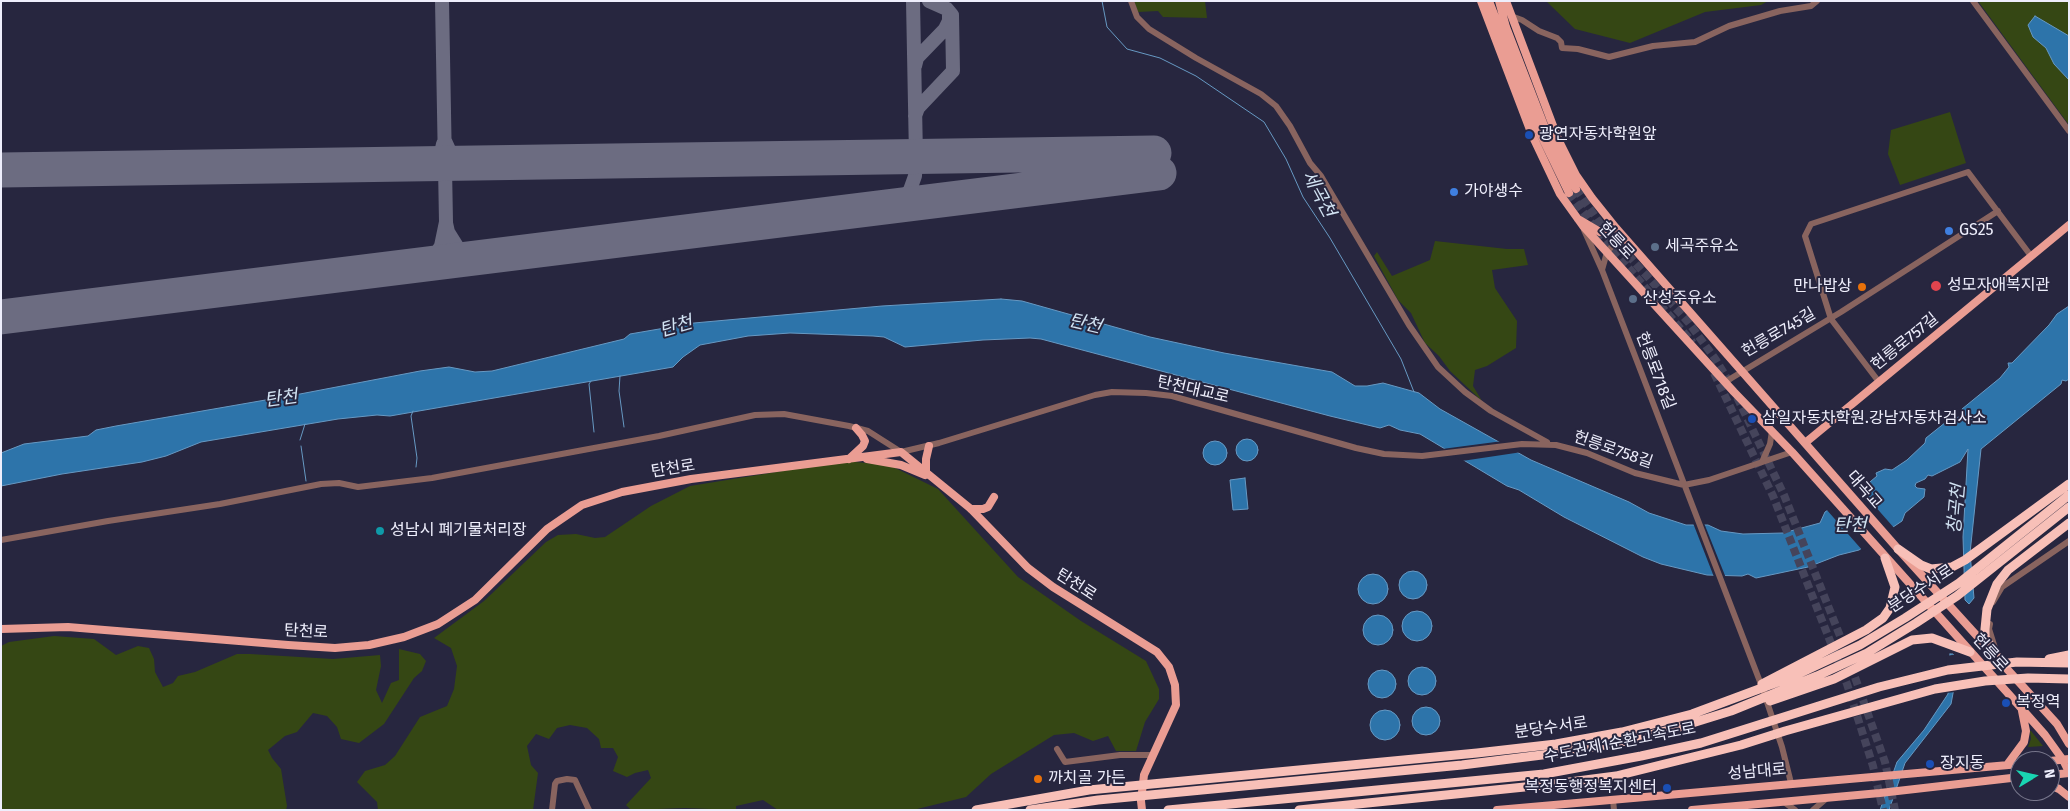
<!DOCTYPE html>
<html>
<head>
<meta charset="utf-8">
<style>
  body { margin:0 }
  #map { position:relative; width:2070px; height:811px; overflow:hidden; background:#27263f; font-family:"Fira Sans",sans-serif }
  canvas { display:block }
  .frame { position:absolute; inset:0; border:2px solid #eeeefc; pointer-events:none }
  .north { position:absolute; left:2010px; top:751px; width:50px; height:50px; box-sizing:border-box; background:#27263f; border:1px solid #77768b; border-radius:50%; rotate:81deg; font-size:14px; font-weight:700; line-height:20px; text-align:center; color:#eeeefc }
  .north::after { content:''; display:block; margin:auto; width:18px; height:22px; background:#19d5b2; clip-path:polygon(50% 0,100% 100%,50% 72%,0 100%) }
</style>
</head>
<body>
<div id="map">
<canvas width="2070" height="811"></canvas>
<div class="frame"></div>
<div class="north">N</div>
</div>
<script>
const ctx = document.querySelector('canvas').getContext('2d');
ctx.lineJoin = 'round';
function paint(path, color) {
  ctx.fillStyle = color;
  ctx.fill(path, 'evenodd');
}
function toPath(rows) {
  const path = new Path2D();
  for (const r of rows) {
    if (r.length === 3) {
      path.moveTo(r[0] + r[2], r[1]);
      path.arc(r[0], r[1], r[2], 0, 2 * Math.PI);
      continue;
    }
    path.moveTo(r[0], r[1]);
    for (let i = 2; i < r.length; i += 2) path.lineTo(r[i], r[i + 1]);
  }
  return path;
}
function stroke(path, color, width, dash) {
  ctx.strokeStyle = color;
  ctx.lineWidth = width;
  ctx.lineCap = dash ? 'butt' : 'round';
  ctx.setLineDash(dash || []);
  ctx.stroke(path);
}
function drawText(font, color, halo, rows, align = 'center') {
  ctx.font = font + ' "Fira Sans","Noto Sans KR",sans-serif';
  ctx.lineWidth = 4;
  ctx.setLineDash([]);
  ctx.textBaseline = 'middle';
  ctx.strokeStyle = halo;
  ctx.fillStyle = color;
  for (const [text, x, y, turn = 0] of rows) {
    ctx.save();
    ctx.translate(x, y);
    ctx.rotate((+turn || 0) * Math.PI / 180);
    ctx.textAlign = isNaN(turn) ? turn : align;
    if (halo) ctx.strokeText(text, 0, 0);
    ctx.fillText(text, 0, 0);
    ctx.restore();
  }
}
paint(toPath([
  [1134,1,1205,1,1207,18,1163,17,1158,11,1138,12],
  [1546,1,1768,1,1761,5,1705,12,1630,43,1575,29],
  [1978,1,2069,1,2069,125],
  [1950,112,1966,163,1900,185,1888,154,1891,130],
  [1435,241,1507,249,1524,249,1528,265,1492,270,1495,288,1517,321,1516,348,1487,366,1475,370,1473,386,1482,401,1450,371,1439,356,1425,343,1411,313,1398,300,1374,256,1377,252,1392,276,1430,260],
  [844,461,889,465,938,489,1018,577,1081,621,1146,661,1159,689,1159,699,1145,722,1136,751,1116,751,1108,736,1093,741,1074,733,1054,735,991,774,966,797,913,810,778,810,763,800,736,806,736,810,685,808,631,810,626,805,651,778,648,770,635,773,627,777,613,771,618,757,613,748,601,748,599,739,587,728,570,725,557,728,549,739,536,734,527,746,531,765,538,773,533,810,378,810,377,802,357,782,365,771,385,765,395,756,420,717,447,706,454,689,457,666,451,648,434,638,484,601,546,542,558,535,576,534,595,538,605,537,651,506,690,486],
  [54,636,94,639,116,655,138,646,149,648,154,659,155,672,163,687,173,683,178,676,195,672,237,654,250,654,333,659,380,655,381,666,376,690,382,703,391,683,399,680,399,649,420,654,426,661,422,671,414,678,384,724,359,743,341,739,337,727,327,716,313,713,297,732,285,736,268,750,272,758,281,769,287,806,286,810,1,810,1,646,9,642],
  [2030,731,2031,731,2043,746,2028,747,2031,739]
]), '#354714');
const water = toPath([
  [2035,16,2069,36,2069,80,2054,64,2046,48,2033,37,2028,25,2035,16],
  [1001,299,1022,301,1150,337,1224,353,1332,372,1355,386,1367,386,1383,383,1419,393,1440,409,1531,460,1629,502,1649,513,1686,525,1708,525,1721,531,1743,534,1783,533,1820,523,1825,512,1864,487,1877,476,1876,473,1885,469,1892,470,1907,460,1925,443,1926,438,1946,422,1949,422,1949,416,1952,418,1961,417,1963,412,1962,409,2000,378,2009,367,2008,363,2012,363,2049,325,2057,314,2069,306,2069,379,2066,381,2062,380,2061,384,1981,449,1970,553,1974,598,1969,604,1965,600,1963,537,1968,449,1960,462,1932,476,1928,475,1925,479,1916,483,1915,486,1917,488,1925,489,1924,497,1905,513,1902,521,1859,550,1839,555,1808,567,1756,578,1748,574,1742,576,1707,575,1661,564,1643,557,1564,517,1519,490,1507,486,1420,434,1400,430,1389,425,1380,428,1330,416,1041,339,1030,338,983,340,905,347,884,337,873,336,790,333,748,336,700,345,683,357,673,367,390,416,377,415,338,419,201,442,166,456,142,462,62,474,1,486,1,453,24,444,88,436,96,430,116,426,300,394,420,371,449,367,475,372,492,371,624,339,630,334,694,323,882,306,1001,299],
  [1247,450,11],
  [1215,453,12],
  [1245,478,1248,509,1233,510,1230,480,1245,478],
  [1413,585,14],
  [1373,589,15],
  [1417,626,15],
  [1378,630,15],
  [1950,654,1953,654,1959,661,1951,704,1905,763,1889,810,1880,810,1897,762,1924,730,1948,694,1950,654],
  [1422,681,14],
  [1382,684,14],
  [1426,721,14],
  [1385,725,15]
]);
paint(water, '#2d74aa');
stroke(water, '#6799c3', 1);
paint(toPath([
  [1503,441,1522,452,1462,461,1442,449],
  [1859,488,1895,529,1863,551,1826,509],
  [1693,523,1704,523,1726,578,1714,577],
  [1957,654,1962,661,1956,692,1946,693,1947,656]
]), '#27263f');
stroke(toPath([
  [1102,1,1107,27,1127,49,1160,58,1196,76,1264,122,1286,159,1303,197,1330,238,1401,359,1414,392],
  [620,376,619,391,624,427],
  [591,381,589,384,594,432],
  [413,411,411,416,417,458,416,467],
  [300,440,305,424],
  [301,446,306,481]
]), '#6799c3', 1);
stroke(toPath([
  [915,66,917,58,945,29,949,21,949,15],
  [915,116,918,108,953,71,952,15,947,9,929,1],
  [445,141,450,152,460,160,469,163],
  [420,164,436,158,441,153,443,144],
  [882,208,903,198,910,190,915,176,916,157,913,1],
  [446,223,448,232,458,248,472,255,495,257],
  [405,268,429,261,436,254,441,246,446,222,442,1]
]), '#6c6c81', 14);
stroke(toPath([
  [1,170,1154,153],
  [1,317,1159,173]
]), '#6c6c81', 35);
stroke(toPath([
  [1576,189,1602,226,1689,323,1716,360,1731,385],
  [1569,193,1601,236,1693,343],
  [1714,373,1773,496,1847,684,1873,766,1883,810],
  [1737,397,1784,495,1844,646],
  [1851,666,1885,762,1895,810]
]), '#45445b', 8, [8, 4]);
stroke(toPath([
  [1131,1,1137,17,1149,29,1196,58,1261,94,1276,106,1290,126,1310,163,1321,176,1409,325,1438,367,1465,392,1491,411,1547,442],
  [1973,1,2069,131],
  [1511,16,1522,20,1539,31,1557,38,1561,42,1562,48,1578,49,1609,57,1653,46,1695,42,1729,26,1780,11,1811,6,1817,1],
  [1584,230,1602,270,1762,687,1782,747,1791,783],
  [1602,270,1607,252,1622,235],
  [1725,382,1841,312,1998,211],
  [1879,382,1831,319,1805,236,1811,224,1968,172,2031,256],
  [1762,462,1770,444,1772,431],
  [1,540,108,521,220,504,321,484,339,483,358,487,432,478,659,436,755,415,784,414,849,426,868,431,901,452,939,443,1095,395,1112,392,1146,393,1172,396,1356,448,1384,454,1422,456,1522,444,1556,445,1587,453,1635,473,1684,485,1709,480,1792,452],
  [1993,602,2002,587,2069,541],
  [1990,624,1989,629,1995,648],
  [1057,749,1065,762,1120,755,1153,755],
  [1613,800,1614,810],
  [1784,802,1795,810],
  [552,810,555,784,557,781,567,779,575,780,589,810],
  [1813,810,1827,798]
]), '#89645f', 6);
stroke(toPath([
  [1481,1,1532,135,1560,194,1583,226,1734,392,1792,452,2022,709,2045,735,2063,760,2069,772],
  [1489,1,1539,131,1569,193],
  [1499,1,1506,27,1545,128,1576,189],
  [1506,1,1558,139,1576,175,1592,198,1616,228,1898,549,2057,724,2069,744],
  [1578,219,1600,232,1605,232,1609,229,1610,221],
  [1805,443,2069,225],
  [849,459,863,446,865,441,862,435,856,428],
  [867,459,901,465,925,475],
  [926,472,926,459,929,446],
  [971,509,983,509,988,507,994,497],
  [1,629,68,627,288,645,335,648,369,645,404,637,438,624,475,600,547,529,582,505,622,492,691,479,901,452,971,509,1028,568,1053,587,1157,652,1169,667,1175,685,1176,705,1144,775,1141,801,1142,810],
  [2050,761,2069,759],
  [2007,765,2024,742,2026,731,2022,711],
  [2050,775,2069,773],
  [2050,785,2059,789,2069,797],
  [1497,810,2020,764],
  [1692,810,1880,793,2020,777]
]), '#ea9d93', 8);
stroke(toPath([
  [1898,549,1921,565,1931,569,1952,567,1965,560,2069,484],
  [2049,659,2069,655],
  [2003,666,1985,637,1985,629,1987,609,1997,584,2008,570,2069,523],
  [1762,684,1866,630,1883,618,1890,608,1895,587,1885,558],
  [1770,701,1834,679,1912,640,1932,638,1970,652],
  [976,810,1089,790,1477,753,1556,744,1622,732,1692,714,1794,676,1860,645,1905,618,1959,583,2069,495],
  [1030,810,1098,800,1462,765,1558,753,1622,742,1673,729,1731,711,1817,676,1867,653,1916,623,1957,596,2069,507],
  [1168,810,1544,774,1641,756,1701,743,1879,687,1948,670,2017,662,2069,663],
  [1299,810,1554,784,1616,776,1741,745,1785,731,1935,689,1985,681,2028,678,2069,679]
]), '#f8c0b8', 9);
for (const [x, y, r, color] of [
  [1529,135,5,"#1a4fb4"],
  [1454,192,5,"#3f7fe0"],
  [1949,231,5,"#3f7fe0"],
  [1655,247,5,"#5c6f8a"],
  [1936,286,6,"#e0444e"],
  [1862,287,5,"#e8710a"],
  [1633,299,5,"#5c6f8a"],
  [1752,419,5,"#1a4fb4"],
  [380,531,5,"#0f9aa8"],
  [2006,703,5,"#1a4fb4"],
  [1930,764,5,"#1a4fb4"],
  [1038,779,5,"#e8710a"],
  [1667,788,5,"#1a4fb4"]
]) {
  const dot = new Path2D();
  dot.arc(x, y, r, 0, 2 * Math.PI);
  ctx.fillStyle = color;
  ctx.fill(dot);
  stroke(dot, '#27263f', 2);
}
drawText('16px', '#eeeefc', '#27263f', [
  ["광연자동차학원앞",1539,135],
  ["가야생수",1464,192],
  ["GS25",1959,231],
  ["세곡주유소",1665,247],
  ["성모자애복지관",1947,286],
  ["만나밥상",1852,287,"right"],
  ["산성주유소",1643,299],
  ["삼일자동차학원.강남자동차검사소",1762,419],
  ["성남시 폐기물처리장",390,531],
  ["복정역",2016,703],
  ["장지동",1940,764],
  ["까치골 가든",1048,779],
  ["복정동행정복지센터",1657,788,"right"]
], 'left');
drawText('16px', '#eeeefc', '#27263f', [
  ["헌릉로",1616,241,47],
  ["헌릉로745길",1779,333,-30],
  ["헌릉로757길",1905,342,-39],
  ["헌릉로718길",1655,371,69],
  ["탄천대교로",1193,390,13],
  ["헌릉로758길",1613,450,19],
  ["탄천로",673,469,-9],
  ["대곡교",1864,490,49],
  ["탄천로",1076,585,33],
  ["분당수서로",1921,589,-33],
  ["탄천로",306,632,3],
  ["헌릉로",1990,653,48],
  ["분당수서로",1551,728,-8],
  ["수도권제1순환고속도로",1620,743,-11],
  ["성남대로",1757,772,-5]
]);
drawText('italic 18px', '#d2e3f3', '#27263f', [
  ["세곡천",1318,194,62],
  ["탄천",1085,324,13],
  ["탄천",676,327,-16],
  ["탄천",281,399,-8],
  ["창곡천",1957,509,-85],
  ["탄천",1850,526]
]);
</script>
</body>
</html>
